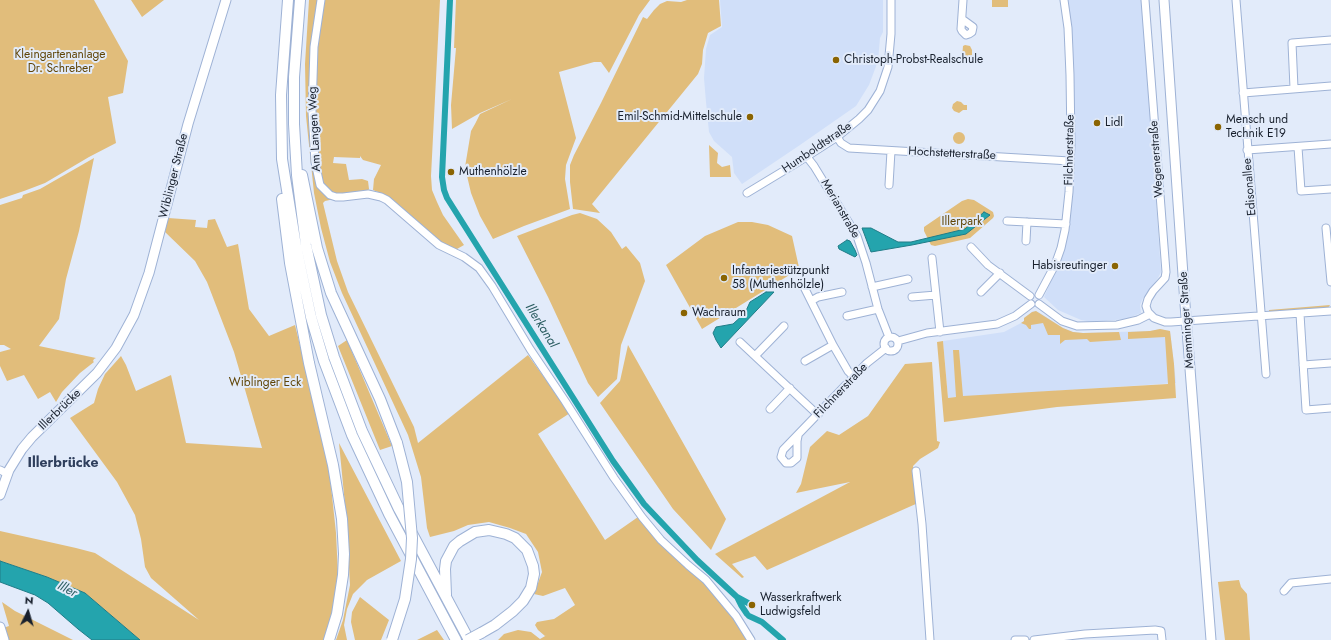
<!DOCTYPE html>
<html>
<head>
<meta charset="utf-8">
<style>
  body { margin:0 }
  #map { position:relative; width:1331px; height:640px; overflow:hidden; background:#e2ebfa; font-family:Jost,sans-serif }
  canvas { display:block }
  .north { position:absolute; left:8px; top:592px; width:40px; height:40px; -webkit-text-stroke:3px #e2ebfa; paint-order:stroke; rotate:5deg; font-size:11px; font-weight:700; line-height:16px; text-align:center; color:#18202d }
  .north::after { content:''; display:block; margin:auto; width:14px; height:18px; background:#18202d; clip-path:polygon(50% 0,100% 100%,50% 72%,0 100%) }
</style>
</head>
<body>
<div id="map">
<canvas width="1331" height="640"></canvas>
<div class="north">N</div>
</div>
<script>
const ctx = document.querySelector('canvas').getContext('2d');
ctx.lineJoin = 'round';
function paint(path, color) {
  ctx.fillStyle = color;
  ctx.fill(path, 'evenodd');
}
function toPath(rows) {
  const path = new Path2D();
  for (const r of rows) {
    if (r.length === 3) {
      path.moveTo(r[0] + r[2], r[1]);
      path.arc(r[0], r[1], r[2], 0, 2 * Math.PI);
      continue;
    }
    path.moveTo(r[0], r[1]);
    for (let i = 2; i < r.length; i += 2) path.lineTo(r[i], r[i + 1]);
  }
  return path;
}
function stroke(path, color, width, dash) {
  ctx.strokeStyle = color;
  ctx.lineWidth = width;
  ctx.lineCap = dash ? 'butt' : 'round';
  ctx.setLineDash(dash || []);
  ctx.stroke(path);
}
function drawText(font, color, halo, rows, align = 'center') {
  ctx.font = font + ' Jost,sans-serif';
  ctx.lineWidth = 4;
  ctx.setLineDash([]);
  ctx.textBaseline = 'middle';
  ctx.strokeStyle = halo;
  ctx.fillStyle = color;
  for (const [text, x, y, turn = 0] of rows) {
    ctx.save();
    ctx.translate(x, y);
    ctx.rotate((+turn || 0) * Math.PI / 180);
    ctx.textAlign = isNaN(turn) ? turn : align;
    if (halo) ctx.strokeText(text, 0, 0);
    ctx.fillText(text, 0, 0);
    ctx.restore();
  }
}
paint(toPath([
  [720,0,883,0,883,32,880,38,878,61,869,85,856,106,800,145,742,184,734,173,732,157,714,141,709,132,706,102,704,78,706,49,710,35,722,27],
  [1066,0,1142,0,1161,272,1158,278,1143,298,1140,305,1141,313,1126,319,1093,322,1081,320,1058,310,1044,297,1055,272,1070,203],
  [1035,311,1040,313,1063,328,1073,332,1083,333,1150,331,1160,329,1170,331,1174,364,1176,383,948,398,943,341,1004,332,1021,323,1024,321,1024,318,1032,312]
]), '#d0dff9');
paint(toPath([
  [0,0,94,0,128,61,123,93,108,97,116,143,89,157,45,183,24,191,0,199],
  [131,0,164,0,142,17],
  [309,0,440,0,431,176,432,190,437,202,443,215,464,245,457,249,448,248,435,238,383,194,373,190,374,179,381,165,363,160,360,156,360,158,334,157,333,163,346,164,349,180,362,179,368,181,369,189,367,192,325,201,323,203,337,261,348,292,414,427,418,443,528,355,570,413,538,434,605,540,638,517,730,604,747,640,498,640,504,634,518,630,531,632,540,639,547,635,545,636,538,630,535,625,537,622,554,619,575,605,565,588,543,596,534,594,542,572,538,552,526,534,510,528,489,522,468,525,454,531,430,537,427,528,421,477,408,435,342,293,330,262,321,228,314,193,306,116,305,64],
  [456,0,650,0,639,15,609,73,601,62,594,62,559,72,576,138,566,165,565,179,570,209,524,226,493,239,480,216,471,193,465,167,471,131,475,124,480,114,512,99,480,113,452,129,451,105,456,48,454,48],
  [687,0,719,0,721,26,708,33,703,50,702,64,698,74,592,204,600,213,573,209,570,182,570,165,574,155,601,103,643,17,647,19,654,10,660,4,667,1,681,2],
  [992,0,1008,0,1008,7,992,7],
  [965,45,970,46,972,50,972,55,967,59,962,58,963,46],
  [957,101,961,102,964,105,967,105,967,110,963,110,959,113,954,111,952,108,953,104],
  [959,138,6],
  [709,145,718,153,717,163,722,167,730,165,731,177,710,177],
  [94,158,79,231,66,279,59,319,39,346,96,358,94,359,93,361,94,362,80,373,62,392,56,402,50,392,38,399,24,375,7,381,0,366,0,352,11,349,4,345,0,345,0,205,22,198,23,195,40,189],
  [968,199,974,200,993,212,994,216,993,218,970,238,935,246,931,245,924,231,924,227,962,201],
  [580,213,597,219,611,232,622,249,626,246,640,263,645,281,621,345,617,379,598,397,588,383,548,297,517,236,572,215],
  [168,218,196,220,195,227,207,228,208,220,215,219,227,247,238,244,249,309,269,336,295,325,315,406,330,477,336,533,338,575,335,599,325,640,140,640,85,593,47,577,0,561,0,531,76,548,95,553,199,620,151,578,145,567,141,539,135,515,117,482,70,418,94,403,98,389,105,374,121,356,126,365,136,391,171,375,186,443,262,448,234,352,207,282,195,261,165,232],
  [738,222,752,222,768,225,792,236,800,272,791,274,702,329,666,265,705,236],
  [1330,305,1328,308,1269,313,1269,310],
  [1036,311,1063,328,1073,332,1083,333,1119,332,1121,340,1090,342,1087,339,1065,340,1060,344,1060,335,1048,335,1043,323,1031,325,1031,329,1029,329,1026,325,1021,323,1024,321,1024,318,1032,312],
  [1160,329,1170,331,1174,364,1176,398,1057,407,944,422,937,342,943,341,948,398,956,397,953,350,959,350,963,396,1168,384,1165,337,1128,339,1128,332,1150,331],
  [347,340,392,446,380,450,338,346],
  [628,345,726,519,711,550,673,509,600,403,620,381],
  [932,362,937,441,940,442,938,448,920,459,913,466,918,503,767,570,755,556,732,564,744,577,742,578,715,554,850,482,796,493,801,484,810,447,827,431,839,435,868,416,905,364],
  [339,443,401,561,367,580,353,594,347,609,344,625,347,640,336,640,343,620,350,585,346,515],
  [1239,580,1241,587,1247,594,1250,640,1225,640,1218,582],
  [360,597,389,620,381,640,355,640,351,622,352,612],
  [2,602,15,611,73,640,0,640,0,629,9,626],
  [437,630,444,640,417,640]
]), '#e1bd7b');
const water = toPath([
  [984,212,990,215,966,234,912,245,871,252,862,228,871,228,898,242,911,242,965,229,984,212],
  [847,240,850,241,855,250,857,255,855,257,839,249,838,246,847,240],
  [766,292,774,292,721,348,716,340,713,333,716,327,733,324,745,313,750,302,766,292],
  [0,561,47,577,85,593,140,640,92,640,78,629,48,603,35,595,0,582,0,561]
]);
paint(water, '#24a4ad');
stroke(water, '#207c87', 1);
stroke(toPath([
  [450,0,442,177,444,190,447,198,613,461,644,504,697,560,737,597,741,605,747,614],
  [737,597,748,603],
  [749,616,762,622,783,640]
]), '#24a4ad', 6);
const minor = toPath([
  [321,0,314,47,312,111,315,162,320,185,330,195,336,197,343,197,368,194,381,197,387,200,439,245,464,257,479,268,492,286,530,349,565,401,614,478,642,517,661,540,688,565,706,580,736,616,751,640],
  [1145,0,1166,272,1165,278,1153,291,1148,299,1146,306,1148,312,1154,318,1165,322,1171,322,1331,311],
  [1236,0,1266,374],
  [962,19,973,27,972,32,969,34,966,35,962,31,961,29,963,0],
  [1294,88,1292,43,1331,40],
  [1243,93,1331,86],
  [837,137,841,143,849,148,1070,161],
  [1298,147,1301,191,1331,189],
  [1247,150,1331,144],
  [807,157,814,166,857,236,866,263,878,309,889,337],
  [889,185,891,151],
  [747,193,795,164,837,137,859,119,868,110,880,91,888,67,891,34,891,0],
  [1007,221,1066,224],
  [1326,228,1331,282],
  [1026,241,1027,222],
  [971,247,988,265,1030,296],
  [932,258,940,332],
  [802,283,833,345,848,371,854,377],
  [872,287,908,279],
  [981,292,1000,273],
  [1039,295,1055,265,1061,248,1065,230,1069,192,1071,144,1070,75,1068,28,1064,0],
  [912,297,936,295],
  [811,301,818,297,842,292],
  [1039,304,1062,321,1077,326,1117,325,1138,320,1150,314],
  [1300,314,1306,410,1331,408],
  [847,316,878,309],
  [891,344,7],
  [898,341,927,333,997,324,1015,316,1031,304],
  [740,342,818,415],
  [755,356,784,326],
  [805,361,833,345],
  [1303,365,1331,363],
  [770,409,790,388],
  [798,436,797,441,797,458,791,463,786,463,781,457,783,450,867,363,886,348],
  [0,470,8,474],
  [916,471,922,524,930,640],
  [1284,591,1291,583,1331,579],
  [1015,640,1025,640],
  [1034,640,1085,634,1155,630,1161,631,1162,640]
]);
const major = toPath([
  [1164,0,1185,304,1211,640],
  [0,495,9,470,22,449,32,437,97,373,116,348,134,315,149,273,188,124,226,0],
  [0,627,4,640]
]);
const highway = toPath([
  [288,0,281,95,282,159,296,246,311,317,324,361,352,435,389,514,456,640],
  [300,0,294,77,294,124,297,175,306,245,321,315,334,357,362,431,399,509,469,640],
  [302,175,317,248,331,293,380,399,397,443],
  [282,199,290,263,297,300,309,363,333,465,342,519,344,554,343,575,337,614,329,640],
  [446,595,445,569,446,561,454,546,460,541,475,532,489,530,506,534,515,538,527,550,533,566,534,574,531,588,523,601,513,611,495,625,481,633]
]);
stroke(minor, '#9eb2d5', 9);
stroke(major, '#9eb2d5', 11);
stroke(highway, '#9eb2d5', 12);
stroke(minor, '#fff', 7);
stroke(major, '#fff', 9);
stroke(highway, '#fff', 10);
const highwayBridge = toPath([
  [392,640,405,599,411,559,412,538,407,482,397,443],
  [468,640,481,633]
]);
stroke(highwayBridge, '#9eb2d5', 12, []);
stroke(highwayBridge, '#fff', 10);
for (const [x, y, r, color] of [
  [836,60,4,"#8a6402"],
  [750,117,4,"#8a6402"],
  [1097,123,4,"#8a6402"],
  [1218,127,4,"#8a6402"],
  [451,172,4,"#8a6402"],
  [1115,266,4,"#8a6402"],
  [724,278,4,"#8a6402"],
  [684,313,4,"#8a6402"],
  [752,605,4,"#8a6402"]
]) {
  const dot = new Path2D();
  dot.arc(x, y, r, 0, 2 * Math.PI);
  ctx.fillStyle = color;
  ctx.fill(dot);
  stroke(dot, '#e2ebfa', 1.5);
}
drawText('12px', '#614608', '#e2ebfa', [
  ["Kleingartenanlage",60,55],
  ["Dr. Schreber",60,69],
  ["Illerpark",962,222],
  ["Wiblinger Eck",265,383]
]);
drawText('12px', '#18202d', '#e2ebfa', [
  ["Christoph-Probst-Realschule",844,60],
  ["Emil-Schmid-Mittelschule",742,117,"right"],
  ["Mensch und",1226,120],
  ["Technik E19",1226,134],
  ["Lidl",1105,123],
  ["Muthenhölzle",459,172],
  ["Habisreutinger",1107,266,"right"],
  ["Infanteriestützpunkt",732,271],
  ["58 (Muthenhölzle)",732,285],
  ["Wachraum",692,313],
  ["Wasserkraftwerk",760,598],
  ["Ludwigsfeld",760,612]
], 'left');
drawText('12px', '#18202d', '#e2ebfa', [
  ["Am Langen Weg",315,129,-93],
  ["Humboldtstraße",817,148,-34],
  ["Filchnerstraße",1070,150,-89],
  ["Hochstetterstraße",952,154,3],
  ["Wegenerstraße",1157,159,-94],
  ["Wiblinger Straße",174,176,-76],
  ["Edisonallee",1250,187,-95],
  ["Merianstraße",840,209,60],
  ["Memminger Straße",1187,320,-94],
  ["Filchnerstraße",841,391,-46],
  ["Illerbrücke",60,410,-44]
]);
drawText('italic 13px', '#2a5c60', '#e2ebfa', [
  ["Illerkanal",541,326,58],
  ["Iller",67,590,28]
]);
drawText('bold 14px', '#2e3e5c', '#e2ebfa', [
  ["Illerbrücke",63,464]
]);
</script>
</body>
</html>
